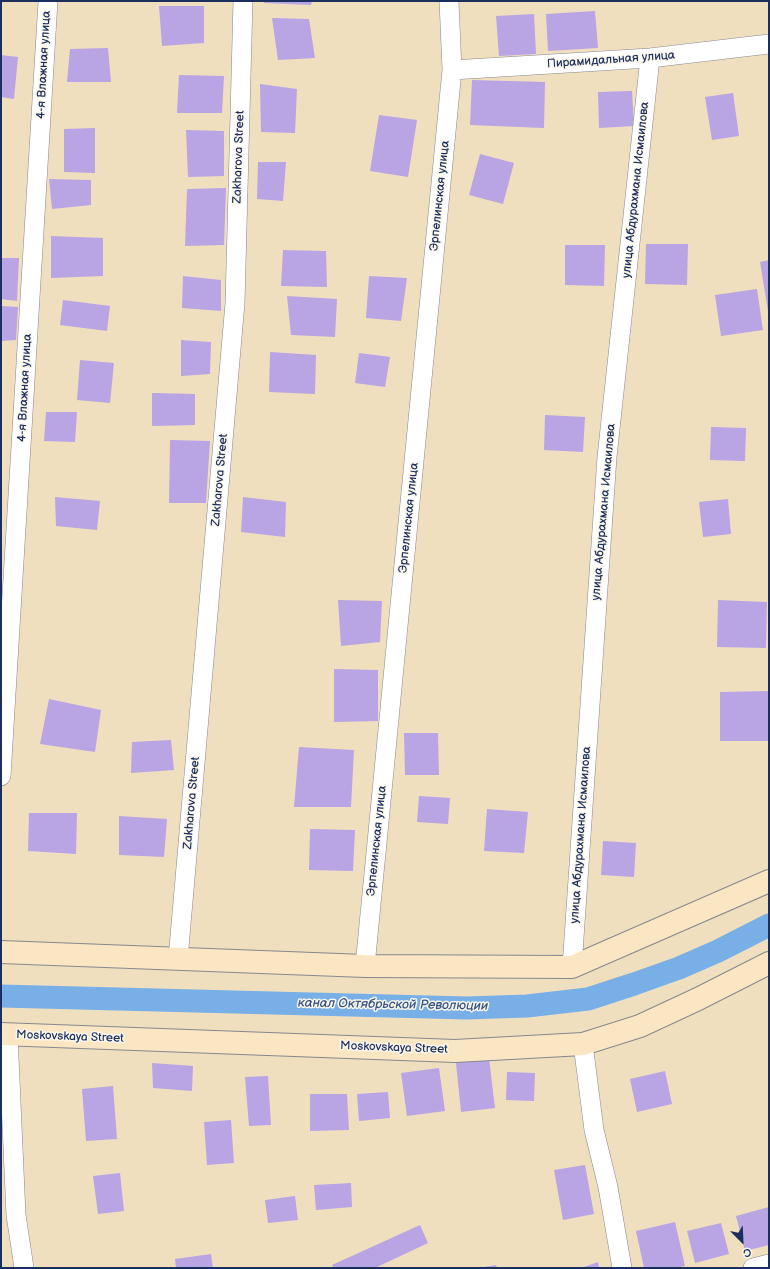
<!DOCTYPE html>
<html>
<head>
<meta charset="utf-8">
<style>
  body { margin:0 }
  #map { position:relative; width:770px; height:1269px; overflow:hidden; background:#f0dfbf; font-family:"Balsamiq Sans",sans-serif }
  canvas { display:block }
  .frame { position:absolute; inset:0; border:2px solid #1b2f5e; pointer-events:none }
  .north { position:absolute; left:722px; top:1221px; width:40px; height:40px; -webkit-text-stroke:3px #fbf7ec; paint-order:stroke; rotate:156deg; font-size:11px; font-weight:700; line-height:16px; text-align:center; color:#1b2f5e }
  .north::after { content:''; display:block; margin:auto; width:14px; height:18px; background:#1b2f5e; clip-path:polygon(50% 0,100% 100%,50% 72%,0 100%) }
</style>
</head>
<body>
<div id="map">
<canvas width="770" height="1269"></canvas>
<div class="frame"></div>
<div class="north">С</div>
</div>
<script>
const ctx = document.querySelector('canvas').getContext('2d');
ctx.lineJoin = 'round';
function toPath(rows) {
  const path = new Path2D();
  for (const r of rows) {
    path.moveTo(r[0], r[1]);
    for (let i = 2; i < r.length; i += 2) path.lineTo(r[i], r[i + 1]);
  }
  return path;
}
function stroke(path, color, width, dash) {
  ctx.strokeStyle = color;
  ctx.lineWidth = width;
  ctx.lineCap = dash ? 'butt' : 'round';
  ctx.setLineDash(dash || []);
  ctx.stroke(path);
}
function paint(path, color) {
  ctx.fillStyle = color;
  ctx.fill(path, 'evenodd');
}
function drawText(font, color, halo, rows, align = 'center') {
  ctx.font = font + ' "Balsamiq Sans",sans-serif';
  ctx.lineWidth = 3;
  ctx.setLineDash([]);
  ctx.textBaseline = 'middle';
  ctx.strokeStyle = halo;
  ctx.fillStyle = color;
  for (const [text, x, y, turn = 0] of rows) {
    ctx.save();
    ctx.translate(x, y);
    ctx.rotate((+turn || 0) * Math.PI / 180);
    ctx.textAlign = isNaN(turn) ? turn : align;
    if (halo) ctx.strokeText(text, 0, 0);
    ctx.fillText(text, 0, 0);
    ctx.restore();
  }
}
stroke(toPath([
  [1,996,467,1008,527,1006,588,999,634,984,679,968,718,951,769,925]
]), '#77afe6', 23);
paint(toPath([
  [264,1,312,1,311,5,264,3],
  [159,6,204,6,204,43,162,46],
  [595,11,598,48,548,51,546,14],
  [534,14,536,54,499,56,496,16],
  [272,18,309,19,315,58,278,60],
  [108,48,111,82,67,82,70,49],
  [1,55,18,57,14,99,1,97],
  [179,75,224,76,222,113,177,113],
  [472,80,545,82,544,128,470,125],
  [260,84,297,89,295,133,261,132],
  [632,91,634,126,599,128,598,92],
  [733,93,739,136,712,140,705,97],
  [379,115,417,120,408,177,370,171],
  [95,128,95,173,64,172,64,129],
  [186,130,224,131,224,176,188,177],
  [480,154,514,163,503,204,469,195],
  [258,162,286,162,283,201,257,199],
  [49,179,91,180,91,205,52,209],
  [226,188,224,245,185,246,187,189],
  [51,236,103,238,103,276,51,278],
  [646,244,688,244,687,285,645,284],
  [565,245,605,245,604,286,565,285],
  [283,250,326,251,327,287,281,286],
  [1,258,19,258,17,301,1,299],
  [769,260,769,310,768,311,760,262],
  [183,276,221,280,221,311,182,308],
  [369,276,407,278,401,321,366,318],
  [757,289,763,330,721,336,715,295],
  [287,296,337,299,335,337,291,335],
  [63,300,110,306,107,331,60,325],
  [1,306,18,307,16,340,1,341],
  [181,340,211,342,210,374,181,376],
  [270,352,316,355,315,394,269,392],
  [359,353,390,357,385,387,355,383],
  [80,360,114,363,110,403,77,400],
  [152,393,195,394,195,425,152,426],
  [46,412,77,412,75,442,44,441],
  [545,415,585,417,583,452,544,450],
  [711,427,746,428,745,461,710,460],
  [170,440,210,441,206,503,169,503],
  [55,497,100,501,97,530,56,526],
  [243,497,286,502,285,537,241,532],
  [728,499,731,534,703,537,699,502],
  [338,600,382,601,380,642,341,646],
  [718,600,767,602,766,648,717,647],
  [334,669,378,670,378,721,334,722],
  [769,691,769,741,720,741,720,692],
  [49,699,101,710,95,752,40,744],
  [404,733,438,733,439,775,405,775],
  [171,740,174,770,131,773,132,742],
  [299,747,354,750,351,807,294,807],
  [419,796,450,798,448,824,417,822],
  [487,809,528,812,524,853,484,851],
  [29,813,77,813,76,854,28,851],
  [119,816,167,819,164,857,119,855],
  [310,829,355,830,353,871,309,870],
  [603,841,636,843,634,877,601,875],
  [489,1058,495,1108,461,1112,456,1063],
  [152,1063,193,1066,192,1091,153,1088],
  [439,1068,445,1111,407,1116,401,1073],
  [665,1071,672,1104,637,1112,630,1079],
  [507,1072,535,1073,534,1101,506,1100],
  [268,1076,271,1125,249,1126,245,1077],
  [113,1086,117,1139,86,1141,82,1089],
  [388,1092,390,1118,359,1121,357,1094],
  [310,1094,347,1094,349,1130,310,1131],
  [231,1120,234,1163,207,1165,204,1122],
  [585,1165,594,1214,563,1220,554,1170],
  [120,1173,124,1211,98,1214,93,1176],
  [351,1183,352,1207,316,1210,314,1185],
  [295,1196,298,1220,268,1223,265,1200],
  [769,1207,769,1245,745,1251,736,1216],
  [675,1222,685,1266,675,1268,644,1268,636,1231],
  [721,1223,729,1254,695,1263,687,1231],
  [420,1225,428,1243,375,1268,334,1268,332,1265],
  [211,1254,213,1268,176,1268,175,1259],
  [598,1262,599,1268,581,1268],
  [496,1265,497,1268,484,1268,484,1267]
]), '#b9a4e4');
const minor = toPath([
  [452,70,650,58,769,44],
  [1,776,48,1],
  [178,959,235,303,243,1],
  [365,966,452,70,449,1],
  [572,967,607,457,650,58],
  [8,1035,16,1215,24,1268],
  [583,1044,594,1130,608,1187,622,1268],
  [753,1268,769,1264]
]);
const secondary = toPath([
  [1,952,365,966,572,967,769,881],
  [1,1034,455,1051,583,1044,640,1026,698,999,769,963]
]);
stroke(minor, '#86878e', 20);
stroke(secondary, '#86878e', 24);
stroke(minor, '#fff', 19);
stroke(secondary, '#fbe6c4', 22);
drawText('12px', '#1b2f5e', '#fbf7ec', [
  ["Пирамидальная улица",611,60,-4],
  ["4-я Влажная улица",44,65,-87],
  ["Zakharova Street",239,157,-88],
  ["улица Абдурахмана Исмаилова",636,190,-84],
  ["Эрпелинская улица",440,196,-84],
  ["4-я Влажная улица",25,388,-87],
  ["Zakharova Street",220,480,-85],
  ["улица Абдурахмана Исмаилова",604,512,-85],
  ["Эрпелинская улица",409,518,-84],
  ["Zakharova Street",192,803,-85],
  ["улица Абдурахмана Исмаилова",581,835,-86],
  ["Эрпелинская улица",377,841,-84],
  ["Moskovskaya Street",70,1037,2],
  ["Moskovskaya Street",394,1048,2]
]);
drawText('italic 13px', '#375587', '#fbf7ec', [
  ["канал Октябрьской Революции",393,1005,1]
]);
</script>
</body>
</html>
